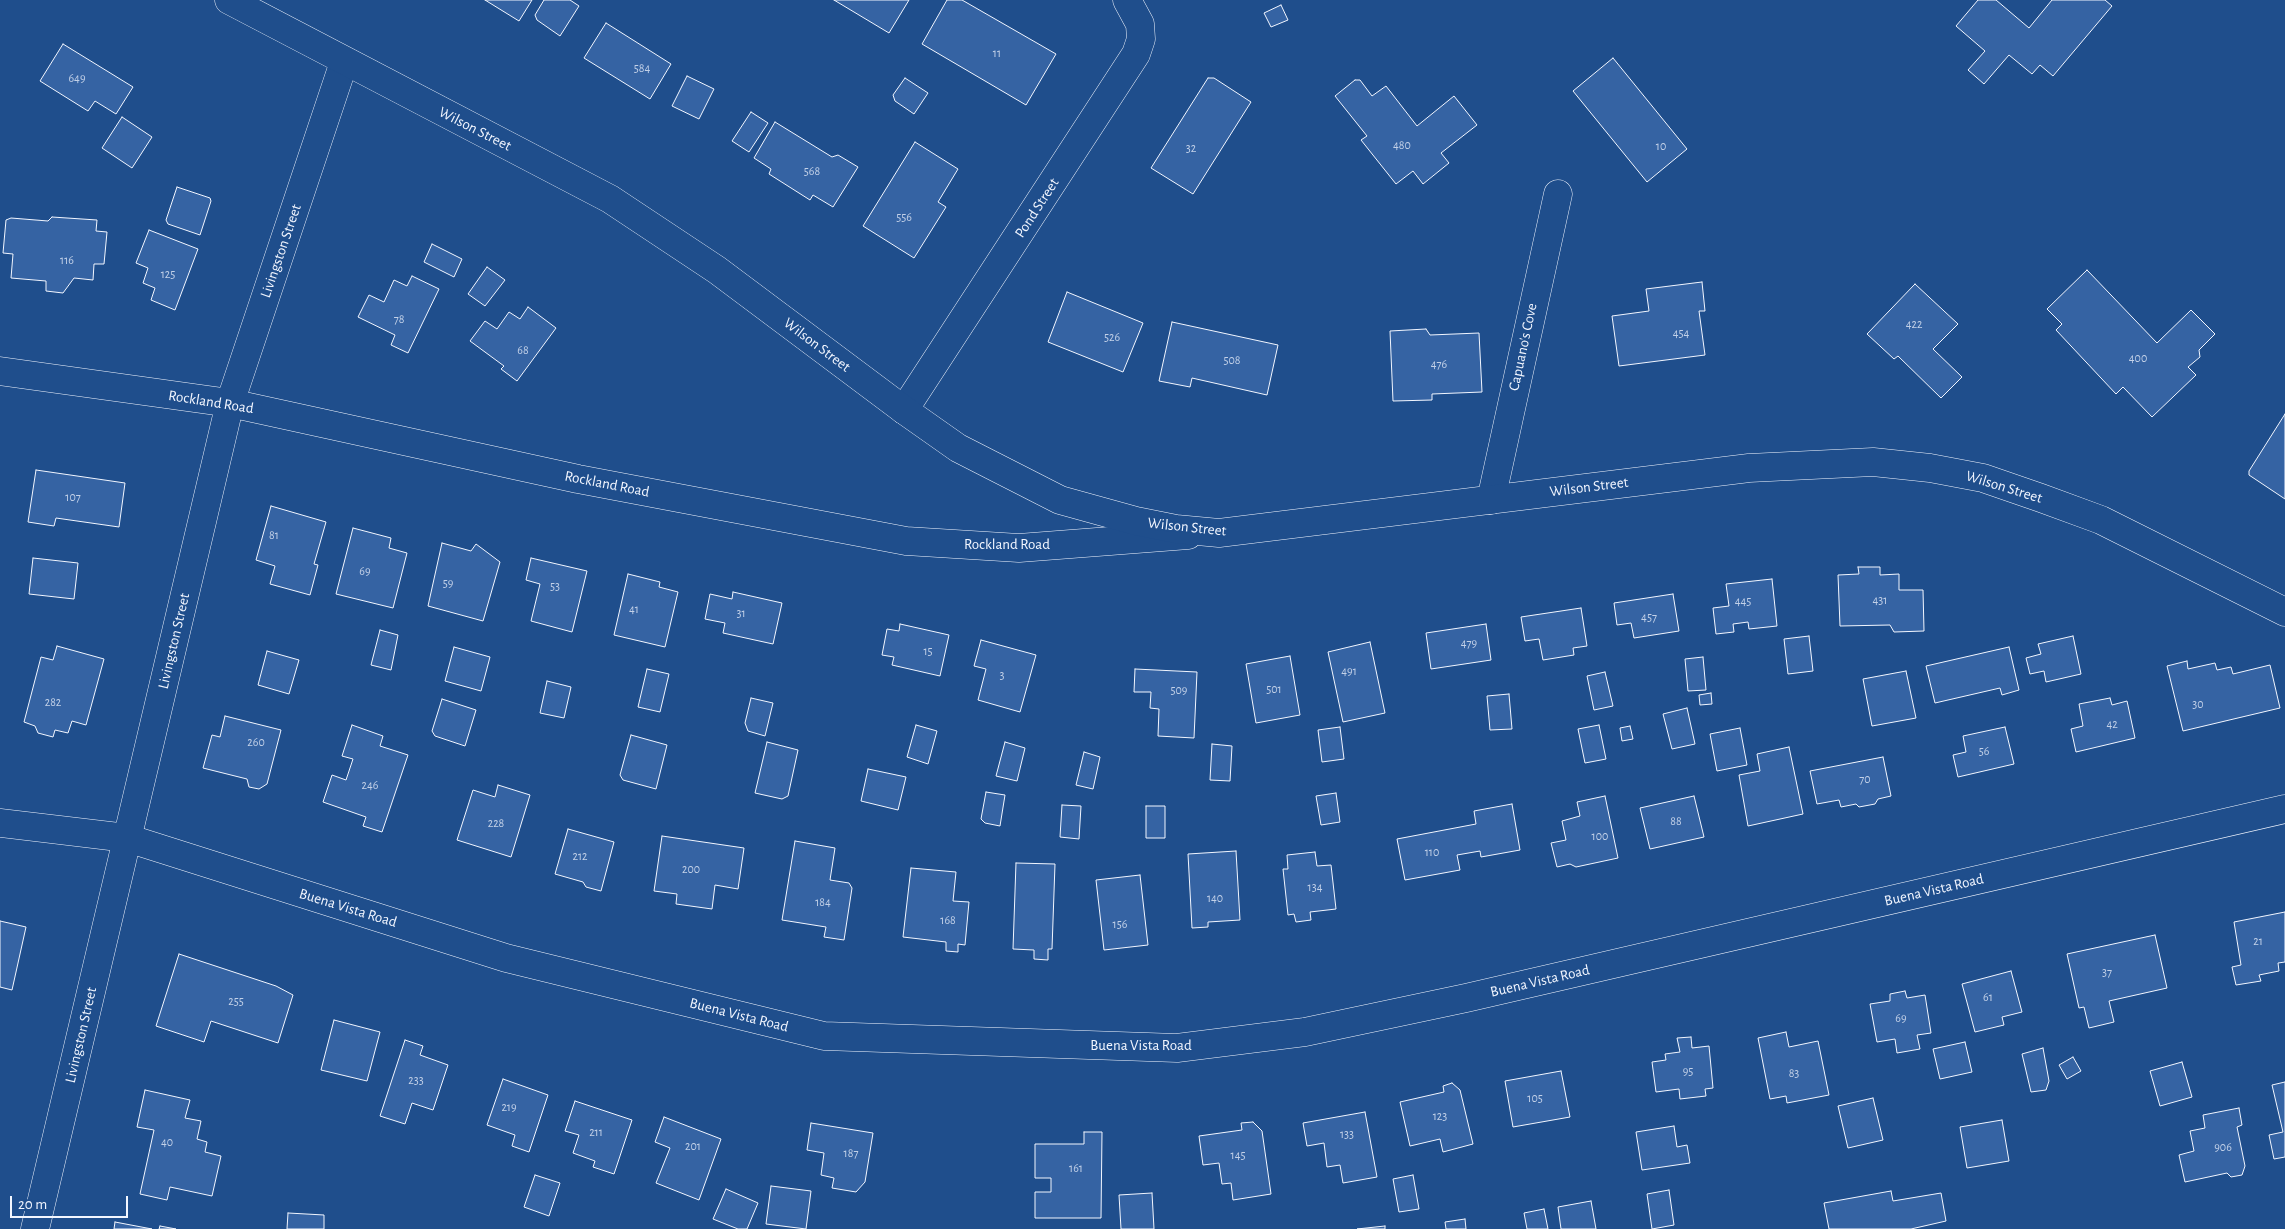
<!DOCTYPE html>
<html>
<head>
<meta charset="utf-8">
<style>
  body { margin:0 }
  #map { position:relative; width:2285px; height:1229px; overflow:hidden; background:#1f4e8c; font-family:"Alegreya Sans",sans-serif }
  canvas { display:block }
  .scale { position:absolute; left:10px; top:1196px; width:118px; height:22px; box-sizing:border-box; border:2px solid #f2f6ff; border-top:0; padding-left:6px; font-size:15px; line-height:18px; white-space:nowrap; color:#f2f6ff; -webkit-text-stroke:4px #1f4e8c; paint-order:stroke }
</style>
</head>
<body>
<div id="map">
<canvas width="2285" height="1229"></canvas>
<div class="scale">20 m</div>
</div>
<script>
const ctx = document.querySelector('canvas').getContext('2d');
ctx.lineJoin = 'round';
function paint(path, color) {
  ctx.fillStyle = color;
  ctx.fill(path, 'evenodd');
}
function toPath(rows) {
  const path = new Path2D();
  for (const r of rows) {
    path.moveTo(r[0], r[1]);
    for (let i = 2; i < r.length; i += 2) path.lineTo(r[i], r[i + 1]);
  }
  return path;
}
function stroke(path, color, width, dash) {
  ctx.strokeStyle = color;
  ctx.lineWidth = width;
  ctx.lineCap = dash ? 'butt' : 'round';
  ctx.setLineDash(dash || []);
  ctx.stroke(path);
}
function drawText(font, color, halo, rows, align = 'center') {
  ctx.font = font + ' "Alegreya Sans",sans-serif';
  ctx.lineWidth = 4;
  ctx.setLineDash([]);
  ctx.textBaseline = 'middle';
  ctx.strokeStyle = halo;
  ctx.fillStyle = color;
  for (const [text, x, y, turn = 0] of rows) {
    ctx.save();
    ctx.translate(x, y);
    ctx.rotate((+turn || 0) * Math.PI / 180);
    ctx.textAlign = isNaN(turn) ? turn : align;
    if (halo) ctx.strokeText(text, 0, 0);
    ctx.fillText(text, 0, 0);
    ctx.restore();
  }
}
const building = toPath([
  [485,0,532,0,519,21,485,0],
  [544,0,570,0,579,6,560,36,537,20,535,15,544,0],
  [834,0,909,0,889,33,834,0],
  [947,0,962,0,1056,54,1026,105,922,44,947,0],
  [1978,0,1996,0,2029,28,2052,0,2105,0,2112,6,2053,76,2040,65,2032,74,2009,55,1984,84,1968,70,1985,51,1956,26,1978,0],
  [1281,5,1288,20,1271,27,1264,13,1281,5],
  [606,23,671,64,650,99,584,58,606,23],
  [63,44,133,87,116,114,95,101,88,111,40,81,63,44],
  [1613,58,1687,149,1647,182,1573,91,1613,58],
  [687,76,714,89,699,119,672,106,687,76],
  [905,78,928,93,914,114,895,101,893,95,905,78],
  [1208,78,1214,78,1251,102,1193,194,1151,168,1208,78],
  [1355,80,1360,80,1372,96,1386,86,1417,126,1454,96,1477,125,1441,153,1449,163,1423,184,1413,171,1396,184,1361,140,1367,136,1335,96,1355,80],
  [751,112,768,123,749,152,732,141,751,112],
  [122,117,152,137,132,168,102,148,122,117],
  [775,122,832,157,838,155,858,167,833,207,813,195,810,200,769,174,771,169,754,158,775,122],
  [915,142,958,169,938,202,946,207,914,258,863,226,915,142],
  [177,187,210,198,211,201,200,235,168,224,166,220,177,187],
  [52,217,97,220,96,231,107,232,104,264,94,264,93,280,74,278,63,293,46,291,46,281,11,278,13,254,3,253,6,220,11,218,48,221,52,217],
  [149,230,198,249,175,310,151,300,155,288,143,283,148,268,136,263,149,230],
  [432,244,462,259,454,277,424,262,432,244],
  [487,267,505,280,485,306,468,294,487,267],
  [2087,270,2157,343,2191,310,2215,334,2199,350,2200,357,2188,367,2196,375,2152,417,2123,387,2116,394,2056,330,2062,324,2047,309,2087,270],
  [412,276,439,289,408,353,391,345,395,335,358,317,369,295,384,302,394,280,407,286,412,276],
  [1702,282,1705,311,1699,311,1705,355,1619,366,1612,316,1649,311,1646,289,1702,282],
  [1915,284,1958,324,1933,349,1962,377,1941,398,1898,356,1894,359,1867,334,1915,284],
  [1067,292,1143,323,1123,372,1048,342,1067,292],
  [528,307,556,328,517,381,501,369,504,366,470,341,485,321,497,329,509,312,520,319,528,307],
  [1172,322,1278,345,1267,395,1192,378,1190,387,1159,381,1172,322],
  [1426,329,1430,335,1479,333,1482,392,1432,394,1432,400,1393,401,1390,331,1426,329],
  [2285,414,2285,499,2249,475,2249,471,2285,414],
  [36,470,125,483,119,527,56,518,54,526,28,522,36,470],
  [271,506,326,522,314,564,318,565,310,595,270,584,275,566,256,560,271,506],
  [353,528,391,538,389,548,407,553,393,608,336,594,353,528],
  [442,543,471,551,476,544,500,562,483,621,428,606,442,543],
  [33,558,78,563,74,599,29,594,33,558],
  [531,558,587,571,572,632,531,621,540,584,526,580,531,558],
  [1858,567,1880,567,1880,575,1899,574,1899,590,1923,590,1924,631,1894,632,1890,625,1840,626,1838,575,1859,574,1858,567],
  [628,574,660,582,659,587,678,592,665,647,614,635,628,574],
  [1772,579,1777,626,1749,629,1748,622,1733,624,1734,632,1716,634,1713,608,1729,606,1726,584,1772,579],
  [733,592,782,603,773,644,723,633,725,623,705,619,710,594,732,599,733,592],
  [1673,594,1679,631,1634,638,1631,623,1617,625,1614,603,1673,594],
  [1581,608,1587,646,1573,648,1574,655,1543,660,1539,639,1525,641,1521,617,1581,608],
  [900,624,949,635,940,676,892,665,894,657,882,655,887,629,899,631,900,624],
  [1486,624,1491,660,1431,669,1426,633,1486,624],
  [380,630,398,635,391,670,371,665,380,630],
  [1809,636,1813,671,1788,674,1784,639,1809,636],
  [2073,636,2081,674,2046,682,2044,671,2030,674,2026,658,2041,654,2038,644,2073,636],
  [981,640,1036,655,1020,712,978,700,986,669,974,666,981,640],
  [1370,642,1385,713,1343,722,1328,652,1370,642],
  [57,646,104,659,86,725,72,721,68,733,55,730,53,737,38,733,35,726,24,722,41,657,53,660,57,646],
  [454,647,490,657,481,691,445,681,454,647],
  [2009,647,2019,690,2002,695,2000,688,1935,703,1926,666,2009,647],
  [267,651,299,660,289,694,258,685,267,651],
  [1290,656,1300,715,1256,723,1246,664,1290,656],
  [1703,657,1706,690,1688,691,1685,659,1703,657],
  [2187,661,2188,669,2215,663,2217,670,2231,667,2233,674,2270,665,2280,708,2183,731,2167,666,2187,661],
  [647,669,669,674,660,712,638,707,647,669],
  [1135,669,1197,672,1194,738,1158,736,1159,709,1150,708,1151,692,1134,692,1135,669],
  [1906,671,1916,718,1872,726,1863,679,1906,671],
  [1605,672,1613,706,1594,710,1587,676,1605,672],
  [547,681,571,687,564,718,540,713,547,681],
  [1711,693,1712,704,1700,705,1699,695,1711,693],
  [1509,694,1512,729,1490,730,1487,696,1509,694],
  [751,698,773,703,765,736,748,731,745,723,751,698],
  [2110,698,2112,705,2127,701,2135,738,2076,752,2071,729,2083,726,2079,704,2110,698],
  [442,699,476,710,465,746,435,736,432,731,442,699],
  [1687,708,1695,744,1672,749,1663,714,1687,708],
  [225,716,281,730,267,784,259,789,249,787,247,779,203,768,212,735,220,737,225,716],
  [352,725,383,736,380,746,408,755,382,832,363,826,366,817,323,802,332,775,346,780,353,759,342,756,352,725],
  [916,725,937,731,928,764,907,757,916,725],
  [1599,725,1606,759,1585,763,1578,729,1599,725],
  [1630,726,1633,739,1622,741,1620,728,1630,726],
  [1340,727,1344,759,1322,762,1318,730,1340,727],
  [2005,727,2014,764,1958,777,1953,755,1966,752,1963,736,2005,727],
  [1740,728,1747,765,1717,771,1710,734,1740,728],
  [631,735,667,745,656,789,623,780,620,775,631,735],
  [767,742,798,750,788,796,782,799,755,793,767,742],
  [1005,742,1025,748,1017,781,996,776,1005,742],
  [1212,744,1232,746,1230,781,1210,780,1212,744],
  [1789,747,1803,814,1748,826,1739,775,1760,771,1757,754,1789,747],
  [1084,752,1100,757,1093,789,1076,785,1084,752],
  [1883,757,1891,796,1878,799,1875,804,1859,807,1856,804,1841,807,1839,800,1817,804,1810,771,1883,757],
  [868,769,906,777,898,810,861,801,868,769],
  [498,785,530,795,511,857,457,840,473,790,495,797,498,785],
  [986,792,1005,795,1000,826,985,823,981,819,986,792],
  [1336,793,1340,822,1321,825,1316,796,1336,793],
  [1605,796,1618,858,1576,867,1570,864,1557,867,1551,843,1566,840,1562,821,1580,816,1577,802,1605,796],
  [1694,796,1704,837,1650,849,1640,808,1694,796],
  [1512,804,1520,850,1481,857,1480,851,1457,855,1460,870,1405,880,1397,839,1476,824,1474,811,1512,804],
  [1062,805,1081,806,1079,839,1060,837,1062,805],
  [1146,806,1165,806,1165,838,1146,838,1146,806],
  [568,829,614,842,601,891,586,887,583,882,555,874,568,829],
  [662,836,744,848,738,889,715,885,712,909,676,904,677,894,654,891,662,836],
  [795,841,835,848,830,880,849,883,852,888,844,940,824,937,826,927,782,920,795,841],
  [1236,851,1240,920,1208,922,1208,927,1192,928,1188,854,1236,851],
  [1315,852,1317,866,1331,865,1336,909,1310,912,1311,920,1296,922,1294,914,1288,915,1283,869,1288,869,1287,855,1315,852],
  [1016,863,1055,864,1052,949,1048,949,1048,960,1034,959,1034,950,1013,949,1016,863],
  [911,868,956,872,953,901,969,902,965,945,958,944,958,952,946,951,946,942,903,937,911,868],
  [1140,875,1148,945,1104,950,1096,880,1140,875],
  [2285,912,2285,962,2278,963,2279,971,2259,975,2261,981,2236,985,2232,967,2241,965,2234,922,2285,912],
  [0,921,26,927,12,990,0,987,0,921],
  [2155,935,2167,988,2109,1001,2114,1022,2089,1028,2084,1007,2079,1008,2067,954,2155,935],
  [179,954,276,986,293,995,278,1043,211,1021,204,1042,156,1026,179,954],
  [2011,971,2022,1012,2002,1017,2004,1025,1975,1032,1962,984,2011,971],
  [1905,991,1907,998,1925,995,1931,1033,1917,1035,1920,1049,1897,1053,1895,1039,1877,1042,1870,1004,1890,1001,1890,994,1905,991],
  [334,1020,380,1032,367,1081,321,1070,334,1020],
  [1786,1032,1789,1047,1818,1041,1829,1095,1787,1103,1786,1096,1770,1099,1758,1038,1786,1032],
  [1691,1037,1692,1048,1709,1046,1713,1088,1705,1089,1706,1096,1680,1099,1679,1089,1656,1092,1652,1062,1666,1060,1665,1054,1680,1052,1677,1038,1691,1037],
  [405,1040,423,1046,420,1055,448,1065,433,1110,412,1103,405,1124,380,1116,405,1040],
  [1965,1042,1972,1072,1940,1079,1933,1049,1965,1042],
  [2043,1048,2049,1081,2046,1090,2031,1092,2022,1054,2043,1048],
  [2073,1057,2081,1071,2067,1079,2059,1065,2073,1057],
  [2182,1062,2192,1097,2160,1106,2150,1071,2182,1062],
  [1561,1071,1570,1117,1513,1127,1505,1081,1561,1071],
  [503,1079,548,1095,529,1152,512,1146,515,1135,487,1125,503,1079],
  [2285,1082,2285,1157,2274,1159,2269,1135,2283,1132,2272,1085,2285,1082],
  [1452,1083,1460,1090,1473,1144,1443,1152,1440,1139,1410,1146,1400,1102,1444,1092,1443,1086,1452,1083],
  [145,1090,190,1100,185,1118,201,1121,197,1139,207,1142,205,1152,221,1156,212,1196,170,1187,167,1200,140,1194,154,1130,137,1127,145,1090],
  [1873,1098,1883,1140,1848,1148,1838,1106,1873,1098],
  [575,1101,632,1120,614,1174,593,1167,595,1161,573,1153,579,1135,565,1131,575,1101],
  [2239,1108,2242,1125,2237,1127,2245,1166,2242,1175,2231,1177,2227,1173,2185,1182,2179,1155,2194,1151,2190,1131,2205,1128,2203,1115,2239,1108],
  [1365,1112,1377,1177,1343,1183,1340,1165,1327,1167,1324,1143,1307,1146,1303,1123,1365,1112],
  [664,1117,721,1139,699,1200,656,1183,670,1148,655,1142,664,1117],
  [2002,1120,2009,1161,1967,1168,1960,1127,2002,1120],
  [1253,1122,1262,1131,1271,1194,1233,1200,1231,1183,1222,1184,1219,1163,1203,1165,1199,1136,1242,1130,1241,1123,1253,1122],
  [811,1123,873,1133,865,1182,856,1192,832,1188,834,1178,821,1175,824,1153,807,1150,811,1123],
  [1674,1126,1677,1147,1687,1145,1690,1163,1642,1170,1636,1132,1674,1126],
  [1084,1132,1102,1132,1101,1218,1035,1218,1035,1192,1051,1192,1051,1178,1035,1178,1035,1144,1084,1144,1084,1132],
  [535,1175,560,1183,549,1216,524,1207,535,1175],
  [1413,1175,1419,1209,1399,1212,1393,1179,1413,1175],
  [771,1186,811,1191,806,1229,766,1224,771,1186],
  [726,1189,758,1203,747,1229,738,1229,713,1219,726,1189],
  [1669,1190,1674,1225,1652,1229,1647,1194,1669,1190],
  [1891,1191,1893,1201,1941,1193,1946,1221,1911,1229,1829,1229,1824,1203,1891,1191],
  [1152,1193,1154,1229,1121,1229,1119,1195,1152,1193],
  [1591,1201,1596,1229,1561,1229,1558,1207,1591,1201],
  [1544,1209,1548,1229,1527,1229,1524,1213,1544,1209],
  [288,1213,324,1215,324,1229,287,1229,288,1213],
  [1465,1219,1466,1229,1446,1229,1445,1222,1465,1219],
  [115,1222,152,1229,114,1229,115,1222],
  [160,1226,176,1229,159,1229,160,1226],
  [1385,1226,1385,1229,1357,1229,1385,1226]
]);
paint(building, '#3563a3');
stroke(building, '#f2f6ff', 1);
const minor = toPath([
  [0,371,230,403,578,479,906,541,1019,548,1188,535],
  [904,410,1136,54,1141,39,1140,24,1127,0],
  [1491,500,1558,194],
  [0,823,127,838,506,958,824,1036,1177,1048,1305,1032,1466,998,2285,809],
  [35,1229,230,403,344,62]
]);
const major = toPath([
  [229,0,610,199,717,270,904,410,958,448,1060,500,1136,521,1176,529,1219,533,1749,468,1873,462,1930,468,1983,478,2041,498,2101,520,2285,612]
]);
stroke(minor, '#f2f6ff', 29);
stroke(major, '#f2f6ff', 29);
stroke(minor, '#1f4e8c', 28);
stroke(major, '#1f4e8c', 28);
drawText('12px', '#c3d1e8', null, [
  ["11",997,53],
  ["584",642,68],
  ["649",77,78],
  ["480",1402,145],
  ["10",1661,146],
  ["32",1191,148],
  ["568",812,171],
  ["556",904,217],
  ["116",67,260],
  ["125",168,274],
  ["78",399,319],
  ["422",1914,324],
  ["454",1681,333],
  ["526",1112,337],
  ["68",523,350],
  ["400",2138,358],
  ["508",1232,360],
  ["476",1439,364],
  ["107",73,497],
  ["81",274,535],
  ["69",365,571],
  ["59",448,583],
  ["53",555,586],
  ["431",1880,600],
  ["445",1743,601],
  ["41",634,609],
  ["31",741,613],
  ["457",1649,617],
  ["479",1469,643],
  ["15",928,651],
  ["491",1349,671],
  ["3",1002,675],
  ["501",1274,689],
  ["509",1179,690],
  ["282",53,702],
  ["30",2198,704],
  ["42",2112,724],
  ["260",256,742],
  ["56",1984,751],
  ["70",1865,779],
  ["246",370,785],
  ["88",1676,821],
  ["228",496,823],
  ["100",1600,836],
  ["110",1432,852],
  ["212",580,856],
  ["200",691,869],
  ["134",1315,887],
  ["140",1215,898],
  ["184",823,902],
  ["168",948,920],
  ["156",1120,924],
  ["21",2258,941],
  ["37",2107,972],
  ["61",1988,997],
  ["255",236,1001],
  ["69",1901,1018],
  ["95",1688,1071],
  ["83",1794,1073],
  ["233",416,1080],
  ["105",1535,1098],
  ["219",509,1107],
  ["123",1440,1116],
  ["211",596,1132],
  ["133",1347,1134],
  ["40",167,1142],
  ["201",693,1146],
  ["906",2223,1147],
  ["187",851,1153],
  ["145",1238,1155],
  ["161",1076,1168]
]);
drawText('15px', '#f2f6ff', '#1f4e8c', [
  ["Wilson Street",475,129,27],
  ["Pond Street",1037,208,-57],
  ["Livingston Street",281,251,-71],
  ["Wilson Street",817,345,37],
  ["Capuano's Cove",1523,347,-78],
  ["Rockland Road",211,402,9],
  ["Rockland Road",607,484,11],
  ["Wilson Street",1589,487,-7],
  ["Wilson Street",2004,487,17],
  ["Wilson Street",1187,527,6],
  ["Rockland Road",1007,544],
  ["Livingston Street",174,641,-77],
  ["Buena Vista Road",1934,890,-13],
  ["Buena Vista Road",348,908,17],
  ["Buena Vista Road",1540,981,-13],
  ["Buena Vista Road",739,1015,14],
  ["Livingston Street",81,1035,-77],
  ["Buena Vista Road",1141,1045]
]);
</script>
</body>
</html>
